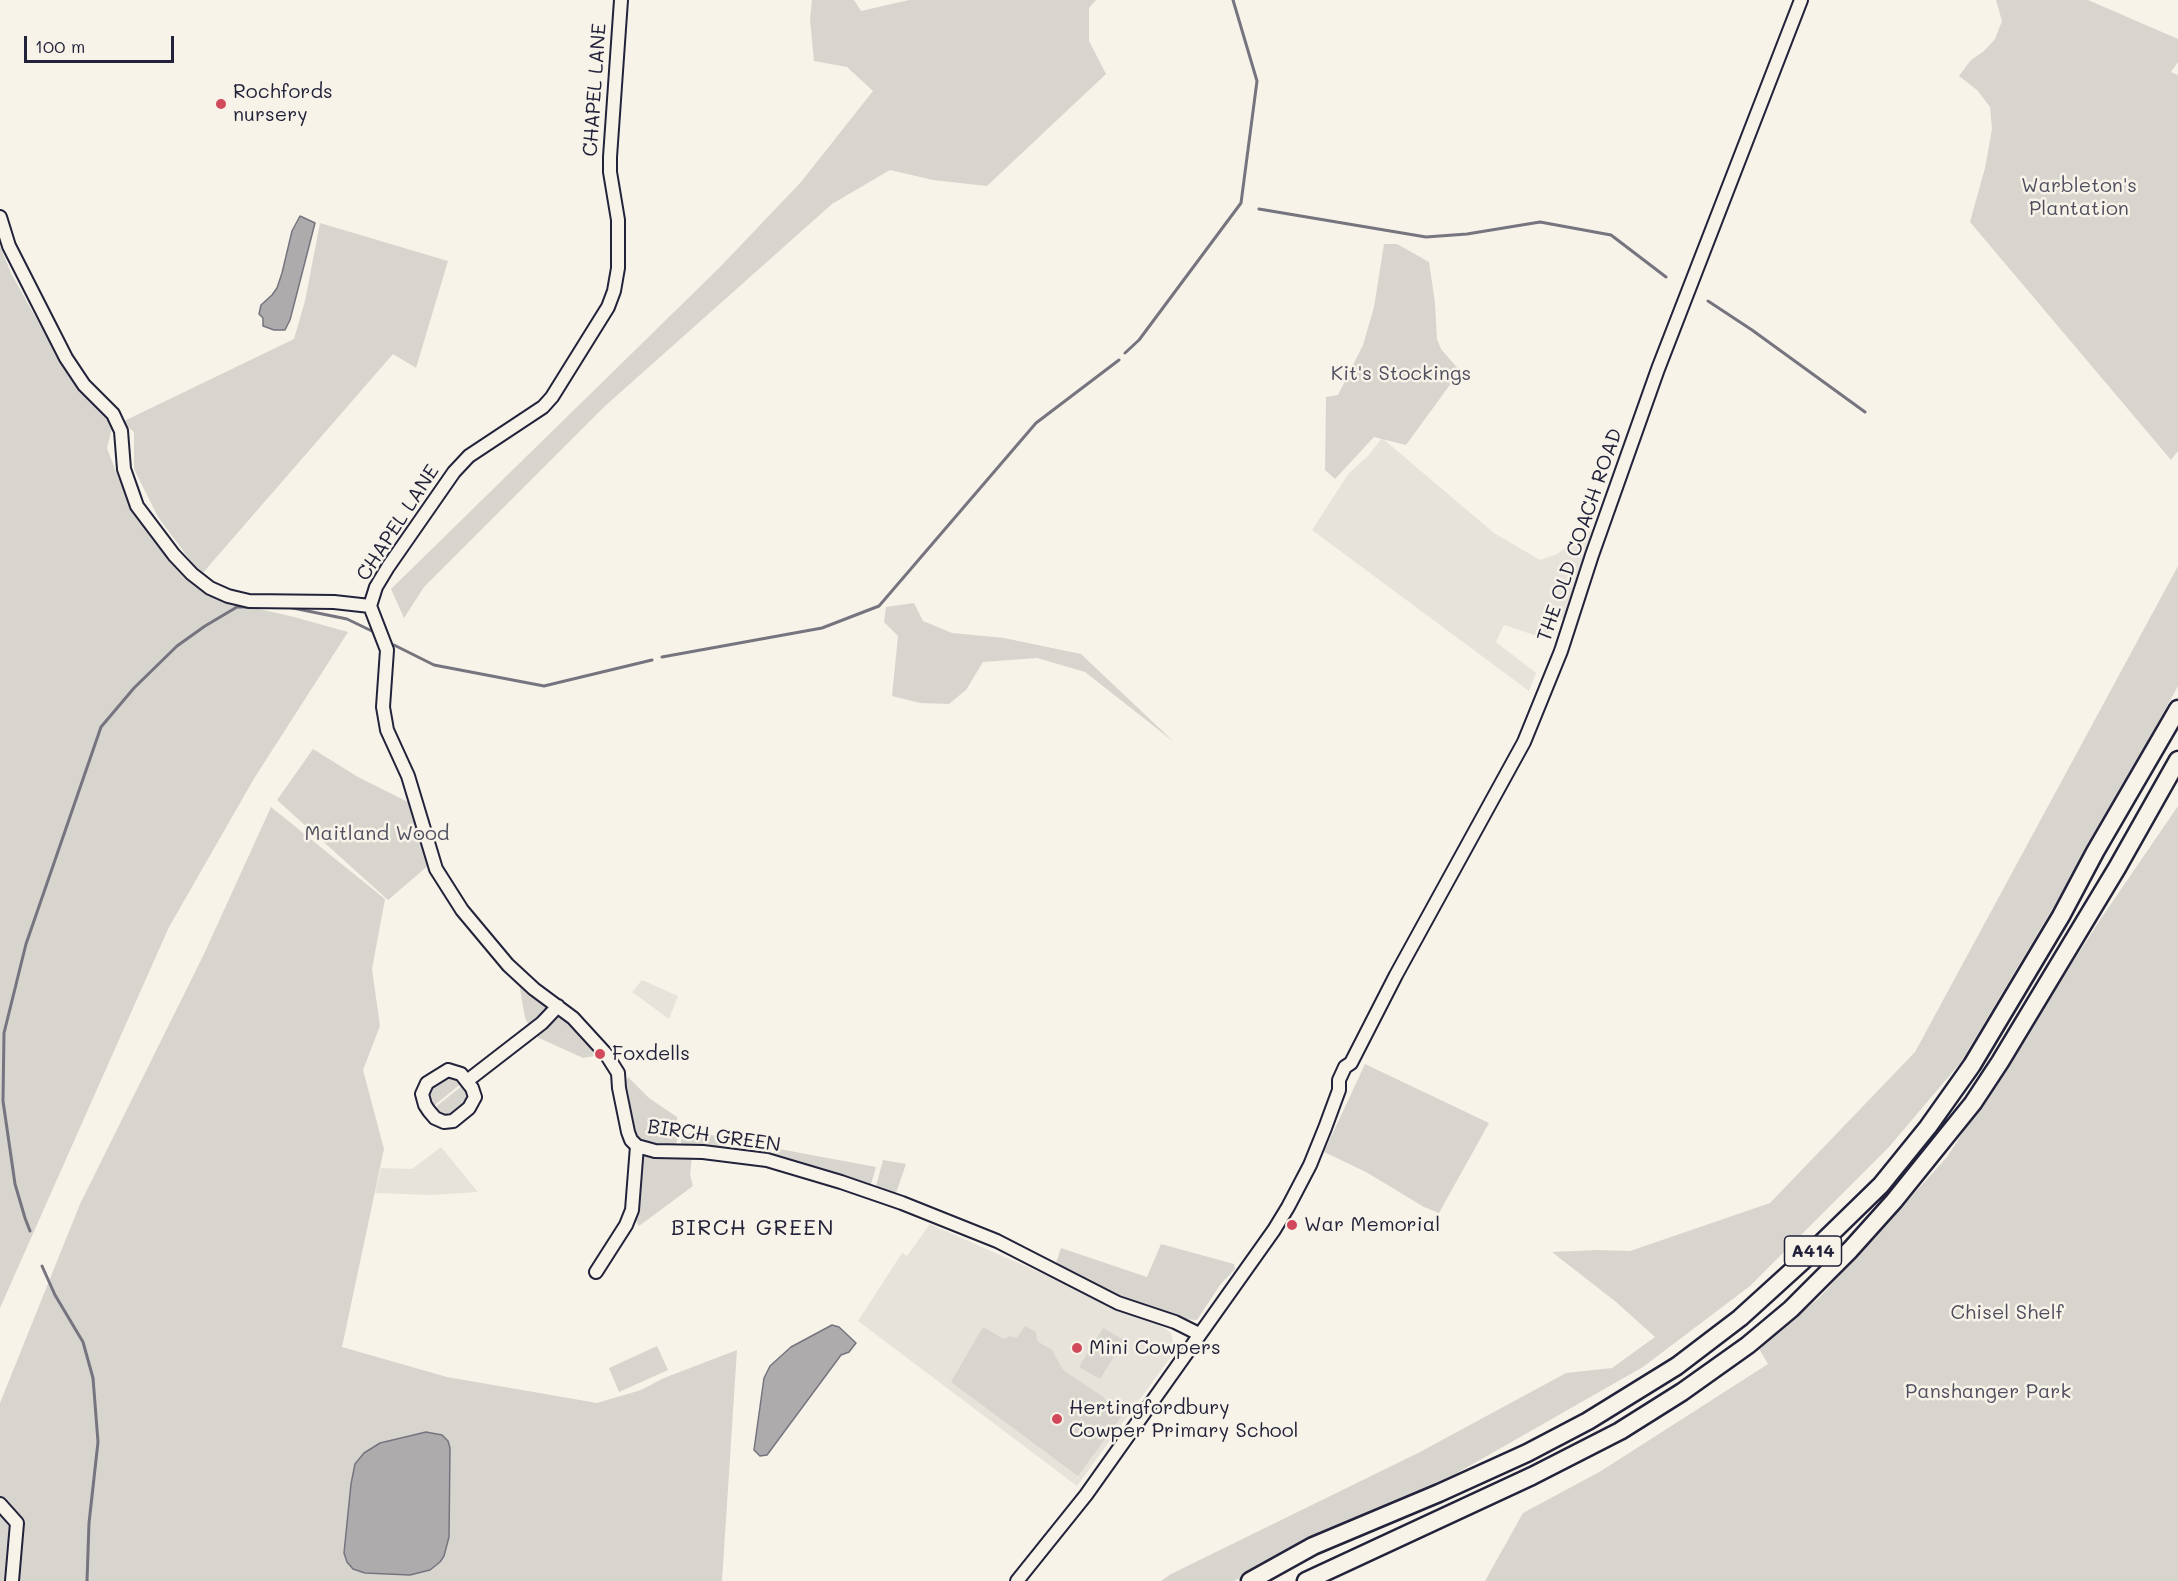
<!DOCTYPE html>
<html>
<head>
<meta charset="utf-8">
<style>
  body { margin:0 }
  #map { position:relative; width:2178px; height:1581px; overflow:hidden; background:#f7f3e8; font-family:Mali,sans-serif }
  canvas { display:block }
  .scale { position:absolute; left:24px; top:36px; width:150px; height:27px; box-sizing:border-box; border:3px solid #22223b; border-top:0; padding-left:8px; font-size:18px; line-height:21px; white-space:nowrap; color:#22223b; -webkit-text-stroke:4px #f7f3e8; paint-order:stroke }
</style>
</head>
<body>
<div id="map">
<canvas width="2178" height="1581"></canvas>
<div class="scale">100 m</div>
</div>
<script>
const ctx = document.querySelector('canvas').getContext('2d');
ctx.lineJoin = 'round';
function paint(path, color) {
  ctx.fillStyle = color;
  ctx.fill(path, 'evenodd');
}
function toPath(rows) {
  const path = new Path2D();
  for (const r of rows) {
    path.moveTo(r[0], r[1]);
    for (let i = 2; i < r.length; i += 2) path.lineTo(r[i], r[i + 1]);
  }
  return path;
}
function stroke(path, color, width, dash) {
  ctx.strokeStyle = color;
  ctx.lineWidth = width;
  ctx.lineCap = dash ? 'butt' : 'round';
  ctx.setLineDash(dash || []);
  ctx.stroke(path);
}
function drawText(font, color, halo, rows, align = 'center') {
  ctx.font = font + ' Mali,sans-serif';
  ctx.lineWidth = 5;
  ctx.setLineDash([]);
  ctx.textBaseline = 'middle';
  ctx.strokeStyle = halo;
  ctx.fillStyle = color;
  for (const [text, x, y, turn = 0] of rows) {
    ctx.save();
    ctx.translate(x, y);
    ctx.rotate((+turn || 0) * Math.PI / 180);
    ctx.textAlign = isNaN(turn) ? turn : align;
    if (halo) ctx.strokeText(text, 0, 0);
    ctx.fillText(text, 0, 0);
    ctx.restore();
  }
}
paint(toPath([
  [1382,438,1494,533,1540,560,1557,554,1592,529,1564,618,1553,622,1546,639,1504,625,1496,642,1536,673,1529,691,1312,530,1349,473,1368,456],
  [642,980,678,996,669,1019,632,992],
  [441,1147,478,1192,431,1195,375,1193,381,1168,412,1169],
  [930,1224,1163,1327,1171,1333,1175,1351,1077,1486,858,1321,902,1253,907,1256]
]), '#e7e3db');
paint(toPath([
  [812,0,854,0,861,11,909,0,1096,0,1089,8,1089,41,1106,74,987,186,933,180,890,170,832,204,604,407,424,587,404,618,391,589,720,267,801,182,873,91,847,67,814,61,810,19],
  [1996,0,2088,0,2178,39,2178,62,2171,72,2178,75,2178,451,2171,460,1970,222,1985,168,1992,129,1990,107,1977,90,1959,76,1971,60,1984,51,1995,39,2002,21],
  [320,223,448,261,416,368,393,354,201,575,158,517,134,469,134,432,122,422,294,339,305,301],
  [1384,244,1397,244,1429,262,1435,303,1437,339,1441,349,1460,371,1406,445,1374,437,1335,479,1325,470,1326,397,1338,395,1363,345,1374,307],
  [0,246,11,273,62,365,102,408,113,424,107,448,116,472,136,509,182,572,224,601,294,617,348,632,255,777,169,927,0,1308],
  [2178,566,2178,686,2094,839,1961,1062,1889,1147,1750,1286,1643,1367,1450,1477,1234,1581,1161,1581,1171,1574,1420,1452,1566,1373,1612,1368,1655,1337,1616,1302,1552,1252,1597,1250,1630,1251,1770,1203,1915,1052],
  [914,603,923,621,952,633,1004,638,1081,654,1174,742,1085,672,1037,658,983,662,966,690,949,704,920,703,892,696,898,636,884,622,886,607],
  [313,749,358,777,414,805,430,864,388,900,277,800],
  [2178,806,2178,1581,1485,1581,1523,1513,1601,1471,1768,1364,1758,1347,1819,1298,1947,1157,2100,920],
  [271,807,385,899,372,969,380,1026,363,1070,384,1149,342,1347,447,1377,597,1403,641,1390,664,1378,737,1350,722,1581,18,1581,22,1524,18,1515,0,1496,0,1403,80,1204,203,956],
  [519,983,545,1004,546,1012,530,1028,525,1018],
  [562,1017,566,1019,600,1055,583,1058,539,1038,535,1034,554,1019],
  [1365,1064,1489,1123,1439,1213,1424,1207,1366,1172,1324,1152],
  [444,1075,453,1075,462,1083,431,1108,427,1089],
  [628,1077,649,1098,677,1117,679,1137,674,1147,653,1146,640,1141,635,1136,631,1127,624,1085],
  [463,1085,470,1095,466,1105,446,1118,433,1109],
  [696,1128,726,1141,722,1150,681,1148,681,1140],
  [774,1148,876,1167,870,1188,847,1177,818,1167,813,1170,773,1157],
  [644,1154,692,1157,690,1174,693,1186,639,1226,634,1218,641,1156],
  [883,1160,906,1164,895,1196,875,1190],
  [1161,1244,1234,1264,1235,1269,1220,1285,1197,1320,1182,1319,1111,1294,1056,1263,1061,1248,1147,1277],
  [1025,1326,1036,1332,1037,1341,1052,1350,1063,1370,1102,1396,1121,1417,1078,1476,951,1382,983,1327,1004,1339,1010,1336,1017,1338],
  [1103,1328,1124,1340,1100,1379,1079,1367],
  [657,1346,668,1370,619,1392,609,1368],
  [0,1511,9,1519,11,1526,6,1581,0,1581]
]), '#d8d5cf');
const water = toPath([
  [300,216,315,223,290,320,285,330,274,330,263,326,263,318,259,314,261,305,272,295,277,288,282,273,292,231,300,216],
  [832,1325,839,1327,856,1343,849,1352,841,1355,767,1455,760,1456,754,1450,764,1378,770,1366,791,1347,832,1325],
  [426,1432,442,1435,448,1441,450,1448,449,1537,444,1556,440,1562,430,1570,410,1575,365,1573,353,1569,347,1562,344,1553,351,1484,355,1464,364,1453,380,1443,426,1432]
]);
paint(water, '#aeabad');
stroke(water, '#76747f', 1.5);
stroke(toPath([
  [1233,0,1257,81,1241,203],
  [1259,209,1426,237,1467,234,1540,222,1611,235,1666,277],
  [1708,301,1752,330,1865,412],
  [1125,353,1139,340,1241,203],
  [288,607,347,619,376,633],
  [394,645,434,665,544,686,652,660],
  [662,657,822,628,879,606,1036,423,1119,360],
  [30,1231,25,1218,15,1184,3,1101,4,1033,26,944,101,727,134,688,177,646,205,626,237,607,248,607],
  [42,1266,55,1295,83,1342,93,1378,98,1442,89,1523,87,1581]
]), '#76747f', 3);
const minor = toPath([
  [0,217,9,246,66,358,84,385,113,414,121,431,124,469,137,506,174,555,192,574,210,588,228,596,249,601,334,602,370,606],
  [370,606,387,650,383,707,387,730,408,776,436,869,462,910,508,965,534,989,573,1018,606,1054,618,1073,619,1088,628,1132,631,1140,637,1146,655,1151,703,1152,767,1160,841,1182,902,1203,997,1241,1118,1303,1175,1322,1199,1334],
  [370,606,376,587,388,567,454,472,469,456,543,407,552,397,608,307,614,291,618,268,618,220,610,172,610,157,621,0],
  [448,1070,461,1074,472,1088,475,1097,469,1108,453,1121,444,1122,435,1118,429,1111,425,1105,422,1094,427,1083,448,1070],
  [467,1081,542,1023,558,1006],
  [596,1272,626,1225,632,1210,637,1146],
  [0,1504,17,1523,12,1581],
  [1017,1581,1086,1495,1274,1230,1288,1207,1310,1165,1325,1128,1339,1090,1339,1080,1345,1067,1351,1063,1396,975,1524,742,1561,651,1592,555,1658,369,1801,0]
]);
const highway = toPath([
  [1250,1581,1313,1546,1439,1493,1527,1453,1588,1421,1677,1366,1740,1318,1805,1259,1881,1185,1928,1127,1972,1065,2061,916,2095,852,2178,709],
  [1306,1581,1532,1476,1620,1431,1682,1392,1748,1345,1791,1309,1850,1250,1894,1201,1973,1103,2000,1062,2117,868,2178,760]
]);
stroke(minor, '#22223b', 16);
stroke(highway, '#22223b', 21);
stroke(minor, '#f7f3e8', 12);
stroke(highway, '#f7f3e8', 16);
for (const [x, y, r, color] of [
  [221,104,6,"#d1495b"],
  [600,1054,6,"#d1495b"],
  [1292,1225,6,"#d1495b"],
  [1077,1348,6,"#d1495b"],
  [1057,1419,6,"#d1495b"]
]) {
  const dot = new Path2D();
  dot.arc(x, y, r, 0, 2 * Math.PI);
  ctx.fillStyle = color;
  ctx.fill(dot);
  stroke(dot, '#f7f3e8', 2);
}
for (const [x, y, w] of [
  [1813,1251,57]
]) {
  const box = new Path2D();
  box.roundRect(x - w / 2, y - 15, w, 30, 4.5);
  ctx.fillStyle = '#f7f3e8';
  ctx.fill(box);
  stroke(box, '#22223b', 1.5);
}
drawText('bold 18px', '#22223b', null, [
  ["A414",1813,1251]
]);
drawText('20px', '#22223b', '#f7f3e8', [
  ["CHAPEL LANE",595,90,-86],
  ["CHAPEL LANE",398,523,-57],
  ["THE OLD COACH ROAD",1580,535,-71],
  ["BIRCH GREEN",714,1136,8]
]);
drawText('20px', '#22223b', '#f7f3e8', [
  ["Rochfords",233,92],
  ["nursery",233,115],
  ["Foxdells",612,1054],
  ["War Memorial",1304,1225],
  ["Mini Cowpers",1089,1348],
  ["Hertingfordbury",1069,1408],
  ["Cowper Primary School",1069,1431]
], 'left');
drawText('20px', '#504f60', '#f7f3e8', [
  ["Warbleton's",2079,186],
  ["Plantation",2079,209],
  ["Kit's Stockings",1401,374],
  ["Maitland Wood",377,834],
  ["Chisel Shelf",2007,1313],
  ["Panshanger Park",1988,1392]
]);
ctx.letterSpacing = '1.5px';
drawText('22px', '#22223b', '#f7f3e8', [
  ["BIRCH GREEN",753,1228]
]);
ctx.letterSpacing = '0px';
</script>
</body>
</html>
